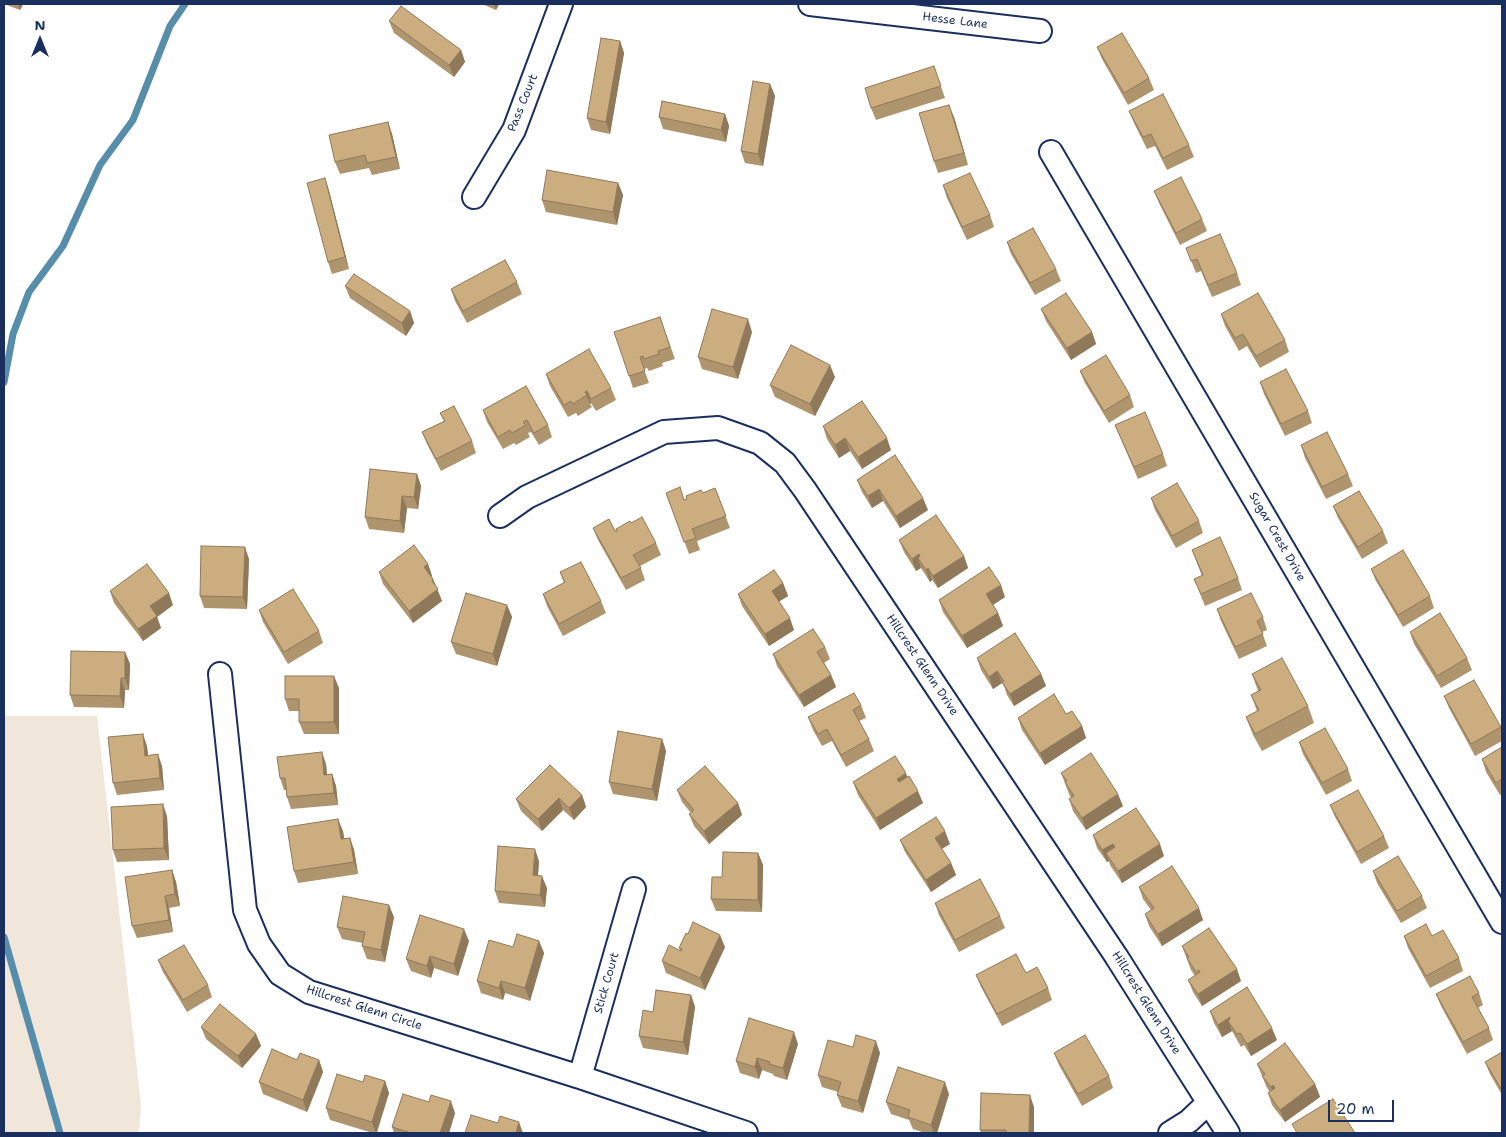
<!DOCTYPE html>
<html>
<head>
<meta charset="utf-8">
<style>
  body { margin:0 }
  #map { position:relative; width:1506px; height:1137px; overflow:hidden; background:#fff; font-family:"Shantell Sans",sans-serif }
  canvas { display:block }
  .frame { position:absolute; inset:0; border:5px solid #1b2f5e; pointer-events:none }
  .north { position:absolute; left:15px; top:15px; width:50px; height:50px; -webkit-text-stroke:4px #fff; paint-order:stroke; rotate:0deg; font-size:14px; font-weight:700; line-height:20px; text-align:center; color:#1b2f5e }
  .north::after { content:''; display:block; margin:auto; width:18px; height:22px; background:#1b2f5e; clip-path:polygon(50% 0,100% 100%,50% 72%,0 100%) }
  .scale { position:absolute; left:1328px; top:1100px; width:66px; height:22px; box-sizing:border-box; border:2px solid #1b2f5e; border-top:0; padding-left:6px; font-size:15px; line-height:18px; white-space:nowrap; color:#1b2f5e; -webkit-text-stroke:4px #fff; paint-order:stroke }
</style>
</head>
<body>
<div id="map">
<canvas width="1506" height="1137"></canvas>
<div class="frame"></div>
<div class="north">N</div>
<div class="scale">20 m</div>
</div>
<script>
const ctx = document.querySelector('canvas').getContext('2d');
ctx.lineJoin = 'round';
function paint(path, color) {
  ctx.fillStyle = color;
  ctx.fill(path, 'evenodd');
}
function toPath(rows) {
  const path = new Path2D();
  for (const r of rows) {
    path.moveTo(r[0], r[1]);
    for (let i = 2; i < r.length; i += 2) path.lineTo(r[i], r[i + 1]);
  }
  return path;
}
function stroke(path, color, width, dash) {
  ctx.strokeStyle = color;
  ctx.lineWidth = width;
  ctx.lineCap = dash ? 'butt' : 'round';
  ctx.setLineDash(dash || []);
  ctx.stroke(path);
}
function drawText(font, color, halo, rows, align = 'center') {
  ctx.font = font + ' "Shantell Sans",sans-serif';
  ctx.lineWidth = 4;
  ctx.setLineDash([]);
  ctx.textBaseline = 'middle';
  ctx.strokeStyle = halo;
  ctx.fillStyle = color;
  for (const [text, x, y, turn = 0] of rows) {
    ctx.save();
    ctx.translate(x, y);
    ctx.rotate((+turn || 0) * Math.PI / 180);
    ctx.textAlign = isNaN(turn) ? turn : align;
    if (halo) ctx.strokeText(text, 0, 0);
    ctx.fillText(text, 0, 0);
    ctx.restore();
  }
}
paint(toPath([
  [4,716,97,716,141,1105,139,1133,4,1133]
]), '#f0e6d9');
stroke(toPath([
  [4,382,13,334,29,292,63,246,100,165,133,120,170,26,185,4],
  [4,937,60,1133]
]), '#568daa', 7);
const minor = toPath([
  [810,4,1040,31],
  [1051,152,1502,922],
  [474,197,514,130,561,4],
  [500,516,527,497,664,432,718,428,760,443,785,463,805,490,1116,956,1228,1133],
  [220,674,245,910,259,944,280,974,309,992,580,1077,746,1133],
  [580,1077,634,889],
  [1170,1133,1189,1121,1208,1103]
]);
stroke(minor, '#1b2f5e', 26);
stroke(minor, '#fff', 22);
paint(toPath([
  [4,4,23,4,20,10],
  [482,4,499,4,496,10],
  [389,21,461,50,465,62,454,77,394,33],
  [620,41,624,53,610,134,591,130,587,118],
  [1097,47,1149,78,1154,90,1128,105,1102,59],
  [938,78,945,98,876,120,871,108],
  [770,84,775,96,763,166,745,163,741,151],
  [1129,111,1189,145,1194,157,1167,170,1155,146,1147,149,1134,123],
  [725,114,729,126,726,142,663,129,659,117],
  [954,117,968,165,938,173,934,161],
  [388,122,392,134,400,169,372,175,369,168,340,174,335,162],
  [325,178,329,191,349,269,332,274,328,262],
  [618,183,623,195,617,225,546,212,542,200],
  [943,185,990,215,994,227,967,240,947,198],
  [1154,191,1202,219,1207,231,1180,245,1159,203],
  [1007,242,1056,269,1061,281,1035,295,1011,254],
  [1186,248,1237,273,1241,285,1212,297,1201,271,1196,273],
  [517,282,522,294,467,323,455,301,451,289],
  [345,286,410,311,414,323,406,336,350,298],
  [1041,309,1092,332,1096,344,1071,360,1046,321],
  [1221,314,1285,340,1289,352,1260,368,1247,346,1239,351,1225,326],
  [660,317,675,359,662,363,663,366,649,371,647,368,644,369,649,383,633,388,629,376],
  [752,332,738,379,702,369,698,357],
  [1080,371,1130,395,1134,407,1109,423,1085,383],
  [546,374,611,388,616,400,596,411,591,403,590,404,592,407,578,416,576,413,568,417,550,386],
  [835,377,815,416,775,397,770,385],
  [1260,382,1308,411,1312,423,1285,436,1264,394],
  [526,386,548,425,552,437,539,445,531,432,528,433,530,437,516,445,514,443,503,449,487,422,483,410],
  [440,413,472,441,476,453,441,471,427,444,422,432,444,421],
  [1115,425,1163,454,1167,466,1138,479,1120,437],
  [823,426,891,450,862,469,850,451,839,458,827,439],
  [1301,445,1348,474,1353,486,1326,499,1305,458],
  [417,474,421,486,418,509,407,508,404,533,369,529,365,517],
  [857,480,928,510,900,528,883,501,872,508,862,492],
  [715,488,730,528,697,541,700,550,689,554,666,493,684,500],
  [1151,498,1199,521,1203,533,1176,548,1155,510],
  [1333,506,1383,531,1388,543,1362,559,1338,518],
  [631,523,656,543,661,555,640,566,645,580,626,590,598,540,593,528,615,531],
  [899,540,964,556,968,568,938,588,932,580,930,582,921,568,916,571,904,552],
  [1192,550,1238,578,1242,590,1205,606,1194,579,1202,576],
  [249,559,247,609,204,608,200,596],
  [428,564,432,576,431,577,433,579,442,601,413,623,383,584,379,572],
  [1371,569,1430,596,1434,608,1403,627,1376,581],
  [560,572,601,601,606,613,563,636,547,606,543,594,564,583],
  [783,583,788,596,779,601,794,630,769,646,742,606,738,594],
  [110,591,173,605,157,617,161,628,143,641,114,603],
  [1005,597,993,605,998,613,1003,626,967,648,943,612,939,600],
  [507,605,512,617,497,666,456,654,451,642],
  [1217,609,1263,617,1267,630,1262,632,1267,646,1239,659,1221,621],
  [259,610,319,631,323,643,288,664,263,622],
  [1410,632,1467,658,1472,670,1441,688,1414,644],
  [825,647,830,659,824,663,831,675,836,687,804,707,777,666,773,654],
  [125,652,130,664,129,690,125,690,124,708,74,707,70,695],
  [977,658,1041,674,1046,686,1014,706,1007,695,1004,686,1002,683,993,689,981,670],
  [1252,674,1308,706,1314,723,1262,751,1253,735,1246,717,1257,711,1251,695,1258,691],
  [339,688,339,734,304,734,299,722,299,711,289,711,285,699],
  [1444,696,1501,727,1502,732,1502,741,1475,756,1449,708],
  [861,705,866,718,859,721,869,739,874,751,846,767,832,741,822,746,813,730,808,717],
  [1066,714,1082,726,1086,738,1045,765,1022,730,1018,718],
  [662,739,666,751,657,801,613,794,609,782],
  [1299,742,1348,769,1352,781,1326,795,1303,754],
  [147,746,148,755,162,766,164,790,117,795,113,783],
  [1502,747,1502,794,1500,795,1486,772,1482,759],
  [326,764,327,775,332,774,336,786,338,805,291,809,287,797,286,790,284,790,280,778],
  [1061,773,1123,806,1086,830,1073,811,1069,799,1071,798,1069,794],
  [907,777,923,803,880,830,858,795,853,782],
  [677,790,738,803,742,815,709,844,694,826,689,814,691,813,682,802],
  [582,795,586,807,574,820,563,810,542,831,521,811,516,799],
  [1330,805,1384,836,1389,848,1361,864,1335,817],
  [167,816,169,860,117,862,113,850],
  [343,831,344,839,350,838,354,850,358,874,298,883,294,871],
  [1093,835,1164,856,1122,883,1110,865,1109,861,1107,862,1097,848],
  [900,840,950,844,942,849,951,863,956,875,931,892,905,852],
  [758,853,763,865,762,912,716,911,711,899,722,877],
  [539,861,538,875,547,888,545,907,499,903,495,891],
  [172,870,176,882,180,906,169,908,173,932,137,938,132,926],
  [1373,871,1422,896,1427,908,1401,923,1377,883],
  [1139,887,1203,920,1162,946,1149,926,1145,914,1151,910,1143,899],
  [935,903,1000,916,1005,928,959,952,939,915],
  [394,917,385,962,367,959,362,946,363,943,342,939,337,927],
  [688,934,725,947,705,990,666,973,662,961,680,950,679,948],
  [1404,936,1459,958,1463,971,1430,988,1408,948],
  [469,941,458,976,434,968,431,978,411,971,406,959],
  [539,941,544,953,530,1001,505,993,503,1000,481,993,477,981,513,947],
  [1182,946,1241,981,1202,1006,1193,992,1188,980,1195,976,1191,970],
  [158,960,208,985,212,997,187,1012,163,972],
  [1026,973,1048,988,1052,1000,1002,1026,981,987,976,975],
  [1479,993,1483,1005,1478,1008,1489,1028,1493,1040,1467,1054,1441,1006,1436,994],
  [691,995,695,1007,688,1055,643,1048,639,1036,653,1012],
  [1210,1011,1277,1040,1251,1056,1244,1045,1241,1047,1232,1031,1222,1037,1214,1023],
  [201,1027,256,1034,261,1046,242,1068,206,1039],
  [798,1044,787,1080,774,1076,773,1074,762,1070,759,1079,740,1073,736,1061],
  [853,1047,880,1053,863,1113,842,1107,837,1095,838,1092,822,1087,818,1075],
  [1502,1052,1502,1095,1490,1074,1485,1062],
  [1054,1053,1109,1076,1113,1088,1082,1106,1059,1065],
  [297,1060,319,1060,323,1072,307,1112,263,1094,259,1082],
  [1257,1064,1315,1084,1320,1097,1285,1122,1272,1105,1268,1093,1270,1092,1267,1088],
  [385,1081,389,1093,377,1133,373,1133,330,1120,326,1108],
  [949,1094,937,1133,925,1133,913,1129,909,1120,891,1114,886,1102],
  [1034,1107,1034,1133,981,1133,980,1130],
  [455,1113,449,1133,394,1133,392,1127]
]), '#af956e');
paint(toPath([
  [18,4,23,4,20,10],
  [494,4,499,4,496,10],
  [620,41,624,53,610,134,606,122],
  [461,50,465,62,454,77,449,65],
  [770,84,775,96,763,166,758,154],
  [949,105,954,117,968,165,964,153],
  [725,114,729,126,726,142,721,130],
  [388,122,392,134,400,169,396,157],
  [325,178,329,191,349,269,345,257],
  [618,183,623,195,617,225,613,212],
  [410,311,414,323,406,336,402,323],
  [748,319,752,332,738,379,733,367],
  [1092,332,1096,344,1071,360,1067,348],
  [830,365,835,377,815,416,810,404],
  [587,391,591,403,590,404,585,392],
  [845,438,850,451,839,458,835,445],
  [887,438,891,450,862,469,858,457],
  [417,474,421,486,418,509,414,497],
  [879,489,883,501,872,508,868,496],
  [402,496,407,508,404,533,400,521],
  [923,498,928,510,900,528,896,516],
  [245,547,249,559,247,609,243,597],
  [919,554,923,565,918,558,921,568,916,571,912,559],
  [964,556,968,568,938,588,933,576],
  [428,564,432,576,428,579,424,567],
  [928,568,932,580,930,582,926,570],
  [433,579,442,601,413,623,409,611],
  [783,583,788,596,777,603,772,591],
  [1001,585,1005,597,991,606,986,594],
  [169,593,173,605,157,617,161,628,143,641,138,629,150,606],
  [507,605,512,617,497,666,493,654],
  [998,613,1003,626,967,648,962,636],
  [790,618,794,630,769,646,765,634],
  [125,652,130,664,129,690,125,678],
  [997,671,1002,683,993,689,989,677],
  [1041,674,1046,686,1014,706,1010,694],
  [831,675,836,687,804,707,799,695],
  [334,676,339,688,339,734,334,722],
  [121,678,125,690,124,708,120,696],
  [1082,726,1086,738,1045,765,1040,753],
  [143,734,147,746,149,768,145,756],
  [662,739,666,751,657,801,652,789],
  [322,752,326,764,328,787,324,775],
  [158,754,162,766,164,790,160,778],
  [906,773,910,785,901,791,897,779],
  [332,774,336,786,338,805,334,793],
  [918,791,923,803,880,830,876,818],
  [1118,794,1123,806,1086,830,1082,818],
  [582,795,586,807,574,820,569,808],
  [559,798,563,810,542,831,538,819],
  [738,803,742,815,709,844,704,831],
  [163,804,167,816,169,860,164,848],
  [338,819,343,831,346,851,341,839],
  [945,831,950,844,939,850,935,838],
  [350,838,354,850,358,874,354,862],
  [1113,844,1117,856,1106,853,1109,861,1107,862,1102,850],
  [1160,844,1164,856,1122,883,1118,871],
  [535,849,539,861,537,887,533,875],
  [758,853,763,865,762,912,758,900],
  [951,863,956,875,931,892,926,880],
  [172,870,176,882,180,906,175,894],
  [542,876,547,888,545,907,540,895],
  [165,896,169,908,173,932,169,920],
  [389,905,394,917,385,962,381,950],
  [1199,908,1203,920,1162,946,1158,934],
  [464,929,469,941,458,976,454,964],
  [720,935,725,947,705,990,700,978],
  [539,941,544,953,530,1001,525,988],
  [430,956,434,968,431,978,427,966],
  [1237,969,1241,981,1202,1006,1198,994],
  [501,981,505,993,503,1000,499,988],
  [691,995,695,1007,688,1055,683,1042],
  [1230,1017,1234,1029,1228,1021,1232,1031,1222,1037,1218,1025],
  [1272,1028,1277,1040,1251,1056,1247,1044],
  [794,1032,798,1044,787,1080,783,1068],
  [256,1034,261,1046,242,1068,238,1056],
  [876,1041,880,1053,863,1113,858,1101],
  [757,1058,762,1070,759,1079,755,1067],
  [319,1060,323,1072,307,1112,303,1100],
  [385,1081,389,1093,376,1133,372,1122],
  [945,1082,949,1094,937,1133,934,1133,931,1125],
  [1315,1084,1320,1097,1285,1122,1280,1110],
  [1273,1085,1278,1097,1275,1099,1271,1087],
  [1030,1095,1034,1107,1034,1133,1029,1133],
  [451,1101,455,1113,449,1133,440,1133],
  [519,1122,523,1133,516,1133]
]), '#8f795a');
const building = toPath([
  [401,6,461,50,449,65,389,21,401,6],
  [1122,33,1149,78,1124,93,1097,47,1122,33],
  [601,38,620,41,606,122,587,118,601,38],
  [934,66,941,86,871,108,865,88,934,66],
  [753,81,770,84,758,154,741,151,753,81],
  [1163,94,1189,145,1163,158,1151,134,1143,137,1129,111,1163,94],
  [662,101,725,114,721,130,659,117,662,101],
  [949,105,964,153,934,161,919,113,949,105],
  [388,122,396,157,367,163,365,155,335,162,329,135,388,122],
  [547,170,618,183,613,212,542,200,547,170],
  [970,173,990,215,962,227,943,185,970,173],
  [1181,177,1202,219,1176,233,1154,191,1181,177],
  [325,178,345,257,328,262,307,183,325,178],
  [1033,228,1056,269,1030,283,1007,242,1033,228],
  [1220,234,1237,273,1208,285,1197,259,1191,261,1186,248,1220,234],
  [505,260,517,282,463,311,451,289,505,260],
  [354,274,410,311,402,323,345,286,354,274],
  [1066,293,1092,332,1067,348,1041,309,1066,293],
  [1258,293,1285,340,1256,356,1243,334,1235,338,1221,314,1258,293],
  [712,309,748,319,733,367,698,357,712,309],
  [660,317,670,347,658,351,659,354,644,359,643,356,640,357,645,371,629,376,614,332,660,317],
  [791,345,830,365,810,404,770,385,791,345],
  [589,349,611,388,591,399,587,391,585,392,587,395,573,404,571,401,564,405,546,374,589,349],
  [1106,355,1130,395,1104,411,1080,371,1106,355],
  [1286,369,1308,411,1281,424,1260,382,1286,369],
  [526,386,548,425,534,433,527,420,523,422,526,425,512,433,510,430,498,437,483,410,526,386],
  [862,401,887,438,858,457,845,438,835,445,823,426,862,401],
  [454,406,472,441,436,459,422,432,445,421,440,413,454,406],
  [1145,412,1163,454,1134,467,1115,425,1145,412],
  [1327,432,1348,474,1322,487,1301,445,1327,432],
  [895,455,923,498,896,516,879,489,868,496,857,480,895,455],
  [370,469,417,474,414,497,402,496,400,521,365,517,370,469],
  [1177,483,1199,521,1172,536,1151,498,1177,483],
  [680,487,684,500,687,499,686,496,701,490,703,493,715,488,726,516,692,529,696,538,684,542,666,493,680,487],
  [1359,491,1383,531,1358,547,1333,506,1359,491],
  [936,515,964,556,933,576,928,568,926,570,918,558,920,556,919,554,912,559,899,540,936,515],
  [642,517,656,543,633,555,641,568,621,578,593,528,609,519,615,531,617,531,616,529,630,521,631,523,642,517],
  [1220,537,1238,578,1201,594,1194,579,1203,575,1192,550,1220,537],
  [414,545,428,564,424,567,433,579,432,581,438,589,409,611,379,572,414,545],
  [201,546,245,547,243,597,200,596,201,546],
  [1403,550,1430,596,1398,615,1371,569,1403,550],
  [581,562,601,601,559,624,543,594,565,582,560,572,581,562],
  [147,564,169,593,150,606,157,616,138,629,110,591,147,564],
  [989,567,1001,585,986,594,998,613,962,636,939,600,989,567],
  [774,570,783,583,772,591,790,618,765,634,738,594,774,570],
  [293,589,319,631,284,652,259,610,293,589],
  [466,593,507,605,493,654,451,642,466,593],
  [1251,593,1263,617,1257,621,1263,634,1235,647,1217,609,1251,593],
  [1440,613,1467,658,1437,676,1410,632,1440,613],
  [813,629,825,647,817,652,831,675,799,695,773,654,813,629],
  [1015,633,1041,674,1010,694,1002,682,1004,681,997,671,989,677,977,658,1015,633],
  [71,651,125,652,125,678,121,678,120,696,70,695,71,651],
  [1282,658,1308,706,1255,734,1246,717,1259,710,1251,695,1261,690,1252,674,1282,658],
  [285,676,334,676,334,722,299,722,299,699,285,699,285,676],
  [1474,680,1501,727,1471,744,1444,696,1474,680],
  [854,693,861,705,853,710,869,739,841,755,827,729,818,734,808,717,854,693],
  [1054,694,1066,714,1072,711,1082,726,1040,753,1018,718,1054,694],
  [1325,728,1348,769,1322,783,1299,742,1325,728],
  [618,731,662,739,652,789,609,782,618,731],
  [143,734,145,756,158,754,160,778,113,783,108,737,143,734],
  [1502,747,1502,779,1496,783,1482,759,1502,747],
  [322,752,324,775,332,774,334,793,287,797,285,778,280,778,277,757,322,752],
  [1091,753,1118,794,1082,818,1069,799,1074,796,1065,782,1067,781,1061,773,1091,753],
  [895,756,906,773,897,779,899,782,909,776,918,791,876,818,853,782,895,756],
  [550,765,582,795,569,808,559,798,538,819,516,799,550,765],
  [705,766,738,803,704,831,689,814,694,810,677,790,705,766],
  [1358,790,1384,836,1357,852,1330,805,1358,790],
  [163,804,164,848,113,850,111,807,163,804],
  [1136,808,1160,844,1118,871,1106,853,1115,847,1113,844,1102,850,1093,835,1136,808],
  [936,817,945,831,935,838,951,863,926,880,900,840,936,817],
  [338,819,341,839,350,838,354,862,294,871,287,827,338,819],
  [498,846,535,849,533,875,542,876,540,895,495,891,498,846],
  [723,852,758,853,758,900,711,899,712,877,722,877,723,852],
  [1398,856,1422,896,1397,911,1373,871,1398,856],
  [1172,866,1199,908,1158,934,1145,914,1154,908,1139,887,1172,866],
  [172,870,175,894,165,896,169,920,132,926,125,877,172,870],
  [980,879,1000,916,955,940,935,903,980,879],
  [343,896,389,905,381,950,362,946,365,932,337,927,343,896],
  [420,915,464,929,454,964,430,956,427,966,406,959,420,915],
  [693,922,720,935,700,978,662,961,669,945,681,951,682,949,679,948,686,933,688,934,693,922],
  [1426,924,1432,936,1443,930,1459,958,1426,976,1404,936,1426,924],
  [1209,928,1237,969,1198,994,1188,980,1200,972,1199,970,1196,972,1187,958,1189,957,1182,946,1209,928],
  [517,934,539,941,525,988,501,981,499,988,477,981,489,940,513,947,517,934],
  [184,945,208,985,183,1000,158,960,184,945],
  [1016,954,1026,973,1037,967,1048,988,997,1014,976,975,1016,954],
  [1470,976,1479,993,1472,997,1489,1028,1463,1042,1436,994,1470,976],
  [1247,987,1272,1028,1247,1044,1240,1033,1237,1034,1228,1021,1230,1019,1230,1017,1218,1025,1210,1011,1247,987],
  [656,990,691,995,683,1042,639,1036,643,1010,653,1012,656,990],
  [220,1004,256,1034,238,1056,201,1027,220,1004],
  [749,1018,794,1032,783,1068,769,1064,770,1062,757,1058,755,1067,736,1061,749,1018],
  [856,1035,876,1041,858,1101,837,1095,841,1082,818,1075,828,1040,853,1047,856,1035],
  [1085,1035,1109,1076,1078,1094,1054,1053,1085,1035],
  [1285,1043,1315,1084,1280,1110,1268,1093,1275,1088,1273,1085,1271,1087,1262,1076,1265,1074,1257,1064,1285,1043],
  [272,1049,297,1060,300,1053,319,1060,303,1100,259,1082,272,1049],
  [1502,1052,1502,1090,1485,1062,1502,1052],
  [898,1067,945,1082,931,1125,908,1117,910,1110,886,1102,898,1067],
  [337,1074,363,1082,365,1075,385,1081,372,1122,326,1108,337,1074],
  [981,1093,1030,1095,1029,1133,1006,1133,1006,1130,980,1130,981,1093],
  [403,1094,429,1102,431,1095,451,1101,440,1133,411,1133,392,1127,403,1094],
  [1333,1099,1355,1133,1297,1133,1292,1124,1333,1099],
  [471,1115,498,1123,500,1116,519,1122,516,1133,465,1133,471,1115]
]);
paint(building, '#ccad80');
stroke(building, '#8f795a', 1);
drawText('12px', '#1b2f5e', '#fff', [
  ["Hesse Lane",955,21,7],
  ["Pass Court",523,103,-68],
  ["Sugar Crest Drive",1277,537,60],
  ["Hillcrest Glenn Drive",922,665,56],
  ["Stick Court",607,983,-74],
  ["Hillcrest Glenn Drive",1146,1003,58],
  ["Hillcrest Glenn Circle",364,1008,18]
]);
</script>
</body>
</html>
